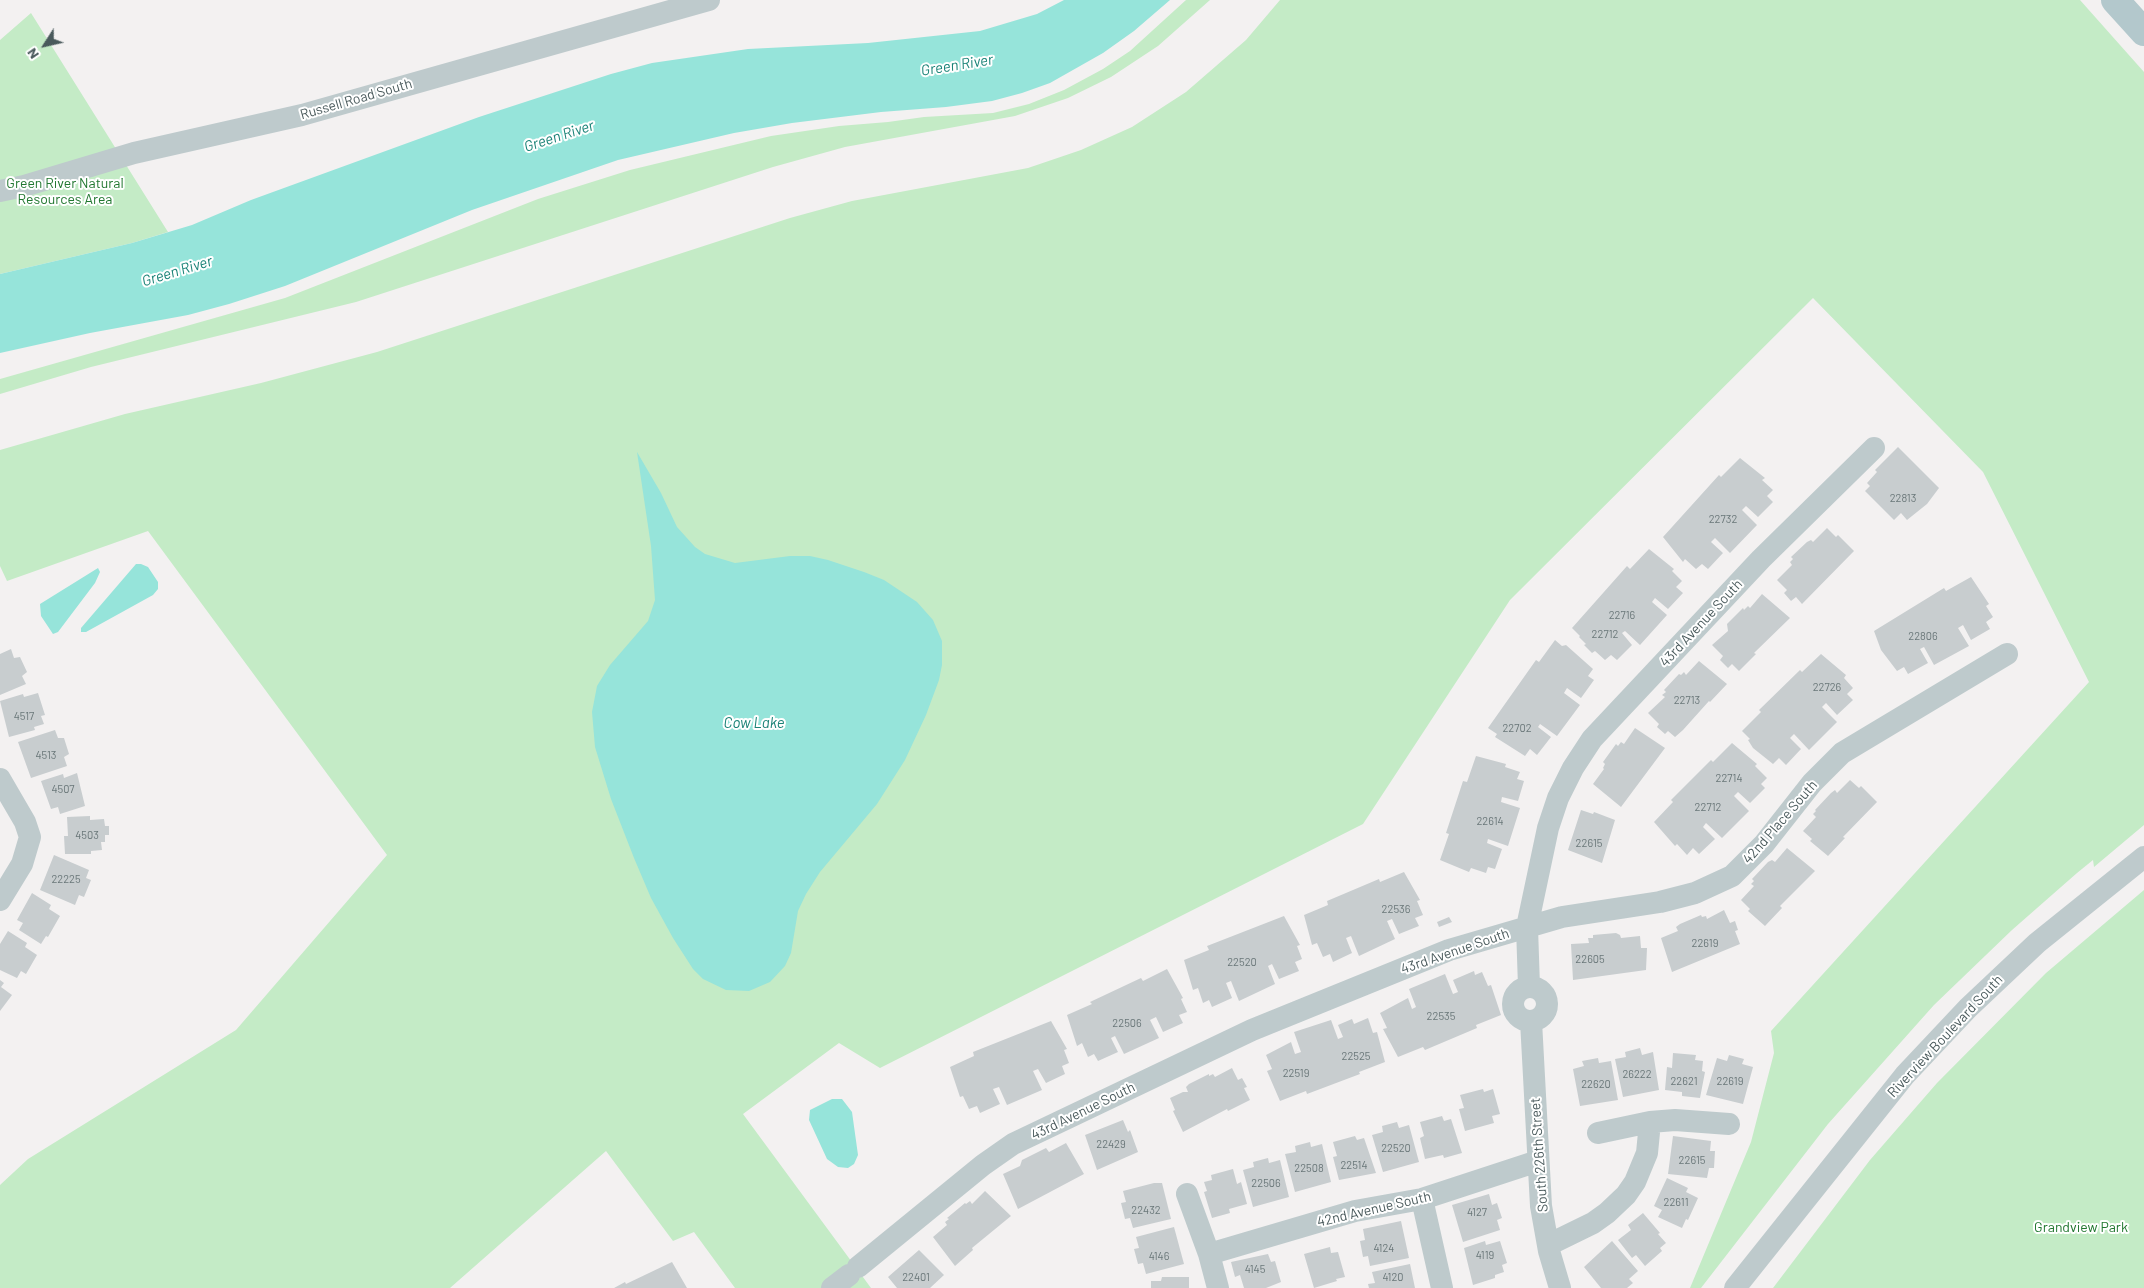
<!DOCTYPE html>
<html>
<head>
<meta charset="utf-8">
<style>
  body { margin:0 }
  #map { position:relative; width:2144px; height:1288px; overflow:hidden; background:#f3f1f1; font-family:Barlow,sans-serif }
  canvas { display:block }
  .north { position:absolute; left:20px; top:20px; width:50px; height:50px; -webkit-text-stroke:4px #fff; paint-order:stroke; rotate:235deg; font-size:14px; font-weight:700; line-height:20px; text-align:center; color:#4a5a5c }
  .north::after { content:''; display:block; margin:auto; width:18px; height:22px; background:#4a5a5c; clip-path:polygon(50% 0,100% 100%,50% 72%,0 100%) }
</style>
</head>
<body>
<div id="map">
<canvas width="2144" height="1288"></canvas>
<div class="north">N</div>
</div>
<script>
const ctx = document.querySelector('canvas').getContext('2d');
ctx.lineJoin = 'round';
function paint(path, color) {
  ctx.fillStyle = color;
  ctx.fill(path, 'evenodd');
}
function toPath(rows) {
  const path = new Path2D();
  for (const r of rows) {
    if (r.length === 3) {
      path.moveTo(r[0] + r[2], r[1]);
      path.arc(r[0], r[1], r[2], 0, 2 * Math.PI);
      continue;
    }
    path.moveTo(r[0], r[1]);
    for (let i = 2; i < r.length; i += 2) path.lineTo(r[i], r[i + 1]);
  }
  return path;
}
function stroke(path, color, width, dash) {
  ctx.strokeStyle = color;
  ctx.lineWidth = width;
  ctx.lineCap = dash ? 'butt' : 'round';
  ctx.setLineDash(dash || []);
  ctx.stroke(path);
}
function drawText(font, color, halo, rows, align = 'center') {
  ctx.font = font + ' Barlow,sans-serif';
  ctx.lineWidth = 4;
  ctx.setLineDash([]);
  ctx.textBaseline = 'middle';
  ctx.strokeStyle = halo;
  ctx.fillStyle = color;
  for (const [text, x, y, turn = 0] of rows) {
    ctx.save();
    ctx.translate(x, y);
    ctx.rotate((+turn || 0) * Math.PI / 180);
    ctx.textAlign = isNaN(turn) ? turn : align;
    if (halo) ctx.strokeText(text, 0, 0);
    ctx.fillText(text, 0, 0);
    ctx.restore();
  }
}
paint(toPath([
  [1186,0,1210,0,1158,46,1111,77,1068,98,1015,116,845,147,773,167,356,302,91,367,0,394,0,379,285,298,538,199,630,170,771,136,839,126,888,122,924,117,993,113,1029,104,1064,90,1103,69,1130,51],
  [1280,0,2080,0,2144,72,2144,825,2094,867,2093,860,2077,873,2012,930,1934,1005,1828,1124,1701,1288,1690,1288,1751,1142,1774,1053,1771,1031,2089,682,1983,472,1813,298,1510,600,1363,824,880,1068,839,1043,743,1114,871,1288,735,1288,694,1232,673,1241,606,1151,450,1288,0,1288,0,1185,28,1159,236,1030,387,855,148,531,7,581,0,566,0,450,125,414,261,383,377,352,790,218,852,201,1028,168,1081,150,1132,127,1186,92,1246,40],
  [31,13,168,232,132,243,0,274,0,40],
  [2144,890,2144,1288,1773,1288,1870,1160,1937,1083,2046,973]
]), '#c4ebc6');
paint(toPath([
  [1064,0,1170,0,1134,31,1103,53,1050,83,1022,93,992,101,946,107,881,112,792,123,734,133,618,160,472,210,285,286,229,304,188,315,90,333,0,353,0,274,132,243,192,225,251,200,479,117,611,74,652,63,748,49,868,43,980,31,1037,14],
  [637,452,661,493,677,527,695,547,705,554,735,563,790,556,810,556,828,560,864,572,884,580,917,602,933,620,942,641,942,665,939,680,926,715,905,760,877,804,820,872,806,894,798,911,791,953,785,966,770,982,749,991,726,990,703,979,693,969,673,938,651,898,634,858,611,799,595,747,592,712,597,686,610,665,648,621,655,600,651,546],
  [136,564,141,564,148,567,158,582,158,589,153,595,86,632,81,632,81,628],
  [98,568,100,572,95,583,58,632,53,634,41,616,40,604],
  [832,1099,842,1099,852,1112,858,1155,854,1164,848,1168,838,1167,827,1159,809,1120,810,1110]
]), '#96e4da');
paint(toPath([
  [1898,447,1939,488,1927,504,1907,520,1901,513,1894,520,1865,491,1870,486,1867,483,1877,472,1875,470],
  [1740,458,1765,478,1762,480,1773,490,1767,496,1773,502,1758,517,1746,506,1742,510,1757,525,1730,553,1715,538,1711,542,1723,553,1708,569,1702,564,1696,569,1685,559,1683,562,1663,537,1719,475,1721,477],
  [1827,528,1836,537,1838,535,1854,551,1802,604,1796,597,1791,601,1784,593,1787,590,1777,580,1792,565,1790,562,1793,559,1791,557,1807,542,1811,540,1813,542],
  [1649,549,1674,569,1672,571,1682,581,1676,587,1683,593,1668,609,1655,598,1652,602,1667,615,1640,645,1625,631,1622,633,1632,645,1617,660,1611,655,1605,660,1595,651,1592,653,1584,645,1586,644,1579,637,1580,636,1572,628,1627,566,1630,569],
  [1971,577,1989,604,1986,606,1993,617,1986,622,1990,629,1971,640,1963,625,1958,628,1969,646,1934,665,1924,647,1920,649,1928,663,1908,674,1904,667,1897,671,1881,650,1874,631,1944,588,1946,591],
  [1762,594,1790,618,1754,653,1756,654,1739,671,1732,664,1728,668,1720,660,1723,656,1712,645,1728,631,1727,624,1743,608,1744,610,1748,606,1750,608],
  [1555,640,1562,646,1566,645,1593,669,1588,676,1594,680,1581,698,1567,688,1564,693,1580,705,1557,736,1540,724,1538,727,1551,737,1537,755,1530,749,1525,756,1495,737,1497,734,1488,728,1536,660,1539,662],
  [11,649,14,658,20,657,27,672,22,676,26,684,0,695,0,654],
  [1821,654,1846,675,1844,678,1853,688,1847,694,1853,700,1837,715,1826,703,1822,707,1837,722,1809,750,1794,734,1790,738,1801,749,1786,765,1779,758,1773,764,1753,748,1748,740,1750,739,1742,731,1761,712,1759,710,1800,670,1802,672],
  [1699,661,1727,684,1710,702,1709,701,1683,730,1675,737,1668,731,1665,734,1657,727,1659,724,1648,713,1665,697,1662,695,1666,692,1664,690,1679,674,1681,675,1684,672,1686,675],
  [38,693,45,715,41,716,44,724,34,727,35,730,9,737,0,701,23,694,24,697],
  [1635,728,1665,748,1621,807,1593,784,1604,769,1603,768,1605,764,1603,762,1616,744,1618,746,1621,742,1624,744],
  [55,730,58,738,64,738,69,754,64,757,67,766,31,778,18,742],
  [1732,743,1757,764,1755,766,1767,778,1761,784,1765,788,1750,803,1738,792,1734,796,1749,811,1722,838,1706,823,1703,827,1715,839,1699,854,1693,848,1687,855,1677,844,1675,846,1654,822,1673,802,1671,800,1711,760,1713,762],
  [1476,756,1506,764,1505,767,1520,772,1517,779,1524,781,1518,801,1502,797,1501,802,1520,808,1508,846,1488,839,1487,843,1502,849,1495,869,1488,867,1486,873,1471,868,1469,872,1440,860,1449,834,1446,833,1463,781,1467,782],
  [77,773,85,806,60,814,58,807,51,809,41,781,63,774,64,778],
  [1850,780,1859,788,1861,786,1877,802,1843,837,1845,838,1828,856,1810,841,1812,839,1803,831,1816,817,1813,814,1816,811,1815,810,1831,793,1835,790,1837,793],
  [1581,810,1593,814,1594,812,1615,820,1602,863,1568,850],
  [90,816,90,820,104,819,105,826,109,826,109,835,105,835,105,842,101,842,102,850,91,851,91,854,65,854,64,836,68,836,67,817],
  [1787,848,1815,871,1780,906,1782,908,1765,926,1748,911,1750,909,1741,900,1754,886,1751,884,1754,881,1752,879,1768,862,1772,860,1775,862],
  [54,855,89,870,86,878,91,880,84,897,79,895,75,905,40,890],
  [1404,872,1420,900,1417,901,1423,915,1415,918,1419,926,1399,934,1392,919,1387,921,1395,939,1359,956,1351,936,1346,938,1352,953,1333,962,1330,954,1323,957,1317,943,1312,945,1304,915,1328,905,1327,901,1379,879,1380,882],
  [32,893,51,905,49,909,60,916,48,937,46,936,41,944,19,930,23,923,17,920],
  [1724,910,1730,923,1735,921,1738,930,1735,931,1740,944,1672,972,1661,938,1678,931,1676,927,1680,924,1701,915,1702,917,1706,916,1707,919],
  [1284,916,1300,945,1297,946,1302,959,1295,962,1299,971,1279,979,1272,964,1268,966,1275,984,1239,1001,1231,981,1226,983,1232,998,1212,1007,1209,1000,1203,1003,1198,988,1193,990,1184,960,1209,950,1207,946],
  [1449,917,1452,922,1439,927,1437,922],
  [8,931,27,943,25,947,37,955,26,974,21,971,17,978,0,970,0,944],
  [1616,933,1620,935,1621,938,1640,936,1641,948,1647,948,1646,970,1573,980,1571,944,1589,943,1588,938,1593,938,1593,935],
  [1167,969,1183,998,1181,999,1187,1012,1179,1015,1183,1023,1163,1032,1156,1017,1150,1020,1159,1038,1124,1054,1115,1036,1111,1038,1118,1052,1098,1061,1094,1054,1088,1057,1082,1043,1077,1046,1067,1015,1092,1004,1090,1002,1141,978,1143,981],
  [1474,971,1475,975,1482,972,1488,986,1491,985,1501,1015,1476,1025,1477,1028,1425,1050,1423,1047,1398,1057,1383,1029,1387,1028,1380,1013,1408,998,1412,1009,1416,1007,1409,989,1445,974,1453,994,1458,992,1453,980],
  [0,980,4,983,1,987,12,995,0,1011],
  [1368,1018,1373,1033,1377,1032,1385,1062,1359,1072,1360,1074,1307,1094,1306,1091,1280,1101,1267,1071,1272,1069,1266,1055,1291,1042,1295,1054,1301,1052,1294,1032,1331,1020,1338,1039,1343,1037,1338,1025,1352,1019,1354,1024],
  [1051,1021,1067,1049,1064,1050,1069,1063,1062,1066,1065,1074,1046,1083,1038,1069,1033,1071,1042,1090,1007,1105,999,1087,993,1089,1000,1104,980,1113,977,1106,969,1109,963,1096,960,1097,950,1067,974,1056,973,1052],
  [1640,1048,1642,1055,1653,1052,1659,1090,1623,1097,1615,1059,1626,1057,1625,1052],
  [1673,1053,1696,1055,1695,1060,1703,1061,1702,1071,1705,1072,1700,1098,1682,1096,1682,1092,1665,1090,1667,1067,1672,1068],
  [1729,1055,1744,1059,1742,1064,1753,1067,1743,1104,1706,1095,1717,1058,1727,1061],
  [1598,1058,1599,1063,1611,1061,1618,1100,1580,1106,1573,1069,1584,1066,1582,1061],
  [1232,1068,1238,1080,1242,1078,1247,1087,1244,1088,1250,1100,1228,1111,1227,1109,1183,1132,1173,1111,1175,1110,1170,1098,1183,1092,1188,1092,1186,1087,1189,1084,1209,1074,1209,1076,1213,1074,1215,1077],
  [1483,1089,1484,1092,1493,1089,1500,1114,1492,1116,1494,1123,1465,1131,1459,1109,1464,1108,1460,1095],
  [1442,1116,1444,1121,1451,1119,1462,1153,1444,1158,1443,1155,1425,1159,1420,1138,1424,1136,1420,1122],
  [1123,1120,1128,1132,1130,1130,1138,1152,1097,1170,1085,1135],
  [1397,1122,1399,1128,1409,1125,1419,1162,1383,1172,1372,1135,1383,1132,1382,1126],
  [1355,1136,1357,1140,1364,1138,1376,1173,1339,1180,1333,1157,1337,1156,1333,1142],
  [1673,1136,1711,1141,1710,1151,1715,1151,1714,1168,1709,1168,1707,1178,1668,1174],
  [1310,1142,1311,1147,1322,1144,1331,1182,1295,1192,1285,1154,1296,1152,1295,1146],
  [1066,1143,1084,1174,1018,1209,1003,1174,1020,1166,1022,1160,1046,1148,1049,1152],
  [1268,1158,1269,1163,1280,1160,1289,1197,1253,1207,1243,1170,1254,1167,1253,1162],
  [1233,1169,1237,1184,1241,1182,1247,1204,1229,1209,1230,1213,1212,1218,1204,1192,1207,1191,1204,1182,1212,1180,1211,1175],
  [1667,1178,1688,1188,1686,1192,1698,1198,1688,1220,1686,1219,1682,1228,1658,1217,1662,1210,1654,1206],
  [1154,1183,1162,1183,1171,1219,1133,1228,1130,1218,1125,1219,1121,1203,1126,1202,1123,1191],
  [985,1191,1011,1216,972,1248,973,1250,955,1266,933,1237,947,1225,945,1222,949,1219,947,1218,965,1203,966,1204,970,1201,972,1204],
  [1489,1194,1492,1205,1497,1203,1502,1218,1497,1220,1500,1230,1463,1242,1452,1205],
  [1643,1213,1660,1233,1658,1234,1666,1243,1660,1248,1662,1251,1645,1266,1636,1255,1632,1258,1618,1240,1631,1230,1628,1225],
  [1401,1221,1409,1258,1370,1266,1368,1256,1363,1257,1360,1241,1365,1240,1363,1229],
  [1174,1227,1184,1264,1146,1274,1143,1263,1138,1264,1134,1249,1139,1248,1136,1237],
  [1485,1241,1486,1245,1500,1241,1507,1263,1502,1265,1504,1272,1495,1275,1495,1278,1473,1285,1464,1248],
  [1612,1241,1638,1271,1629,1279,1633,1283,1627,1288,1601,1288,1584,1267],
  [1330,1247,1331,1253,1338,1252,1345,1277,1336,1279,1337,1281,1314,1288,1304,1254],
  [919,1250,944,1275,930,1288,897,1288,888,1277],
  [1268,1254,1271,1262,1275,1261,1281,1282,1266,1288,1244,1288,1240,1275,1235,1277,1231,1262],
  [672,1262,687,1288,614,1288,625,1282,626,1284],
  [1410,1264,1415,1288,1369,1288,1368,1284,1375,1283,1372,1272],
  [1162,1277,1189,1277,1189,1288,1151,1288,1151,1281,1161,1281]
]), '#c8cdcf');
stroke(toPath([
  [0,191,24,186,134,153,302,115,709,0],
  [0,779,25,822,30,837,22,864,0,900],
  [1529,987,1527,927,1548,828,1558,798,1573,768,1592,739,1761,559,1874,448],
  [1530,1004,17],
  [1531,1021,1541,1206,1549,1251,1560,1288],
  [1598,1133,1650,1122,1675,1120,1729,1124],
  [1187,1194,1209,1254,1218,1288],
  [1422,1199,1442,1288],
  [1548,1245,1593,1223,1607,1213,1626,1195,1635,1182,1647,1153,1650,1122],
  [1209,1254,1355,1211,1422,1199,1538,1161],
  [858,1267,983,1165,1013,1144,1252,1030,1449,950,1562,917,1660,902,1695,893,1732,876,1764,844,1812,783,1842,753,2007,654],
  [832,1288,849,1275],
  [1735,1288,1905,1075,1968,1008,2037,943,2144,857]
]), '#becacc', 22);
stroke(toPath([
  [2115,0,2144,32]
]), '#b3c8cc', 28);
drawText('11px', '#6a7779', null, [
  ["22813",1903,498],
  ["22732",1723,519],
  ["22716",1622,615],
  ["22712",1605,634],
  ["22806",1923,636],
  ["22726",1827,687],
  ["22713",1687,700],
  ["4517",24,716],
  ["22702",1517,728],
  ["4513",46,755],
  ["22714",1729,778],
  ["4507",63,789],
  ["22712",1708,807],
  ["22614",1490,821],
  ["4503",87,835],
  ["22615",1589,843],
  ["22225",66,879],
  ["22536",1396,909],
  ["22619",1705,943],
  ["22605",1590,959],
  ["22520",1242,962],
  ["22535",1441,1016],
  ["22506",1127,1023],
  ["22525",1356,1056],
  ["22519",1296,1073],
  ["26222",1637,1074],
  ["22621",1684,1081],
  ["22619",1730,1081],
  ["22620",1596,1084],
  ["22429",1111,1144],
  ["22520",1396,1148],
  ["22615",1692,1160],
  ["22514",1354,1165],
  ["22508",1309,1168],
  ["22506",1266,1183],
  ["22611",1676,1202],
  ["22432",1146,1210],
  ["4127",1477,1212],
  ["4124",1384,1248],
  ["4119",1485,1255],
  ["4146",1159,1256],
  ["4145",1255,1269],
  ["22401",916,1277],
  ["4120",1393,1277]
]);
drawText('14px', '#4a5a5c', '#fff', [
  ["Russell Road South",356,99,-16],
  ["43rd Avenue South",1701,623,-47],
  ["42nd Place South",1780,822,-49],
  ["43rd Avenue South",1455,951,-19],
  ["Riverview Boulevard South",1945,1036,-47],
  ["43rd Avenue South",1083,1111,-26],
  ["South 226th Street",1539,1155,-94],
  ["42nd Avenue South",1374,1209,-13]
]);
drawText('14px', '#217730', '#fff', [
  ["Green River Natural",65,183],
  ["Resources Area",65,199],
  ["Grandview Park",2081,1227]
]);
drawText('italic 15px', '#198276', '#fff', [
  ["Green River",957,65,-9],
  ["Green River",559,136,-18],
  ["Green River",177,271,-17],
  ["Cow Lake",754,723]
]);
</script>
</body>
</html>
